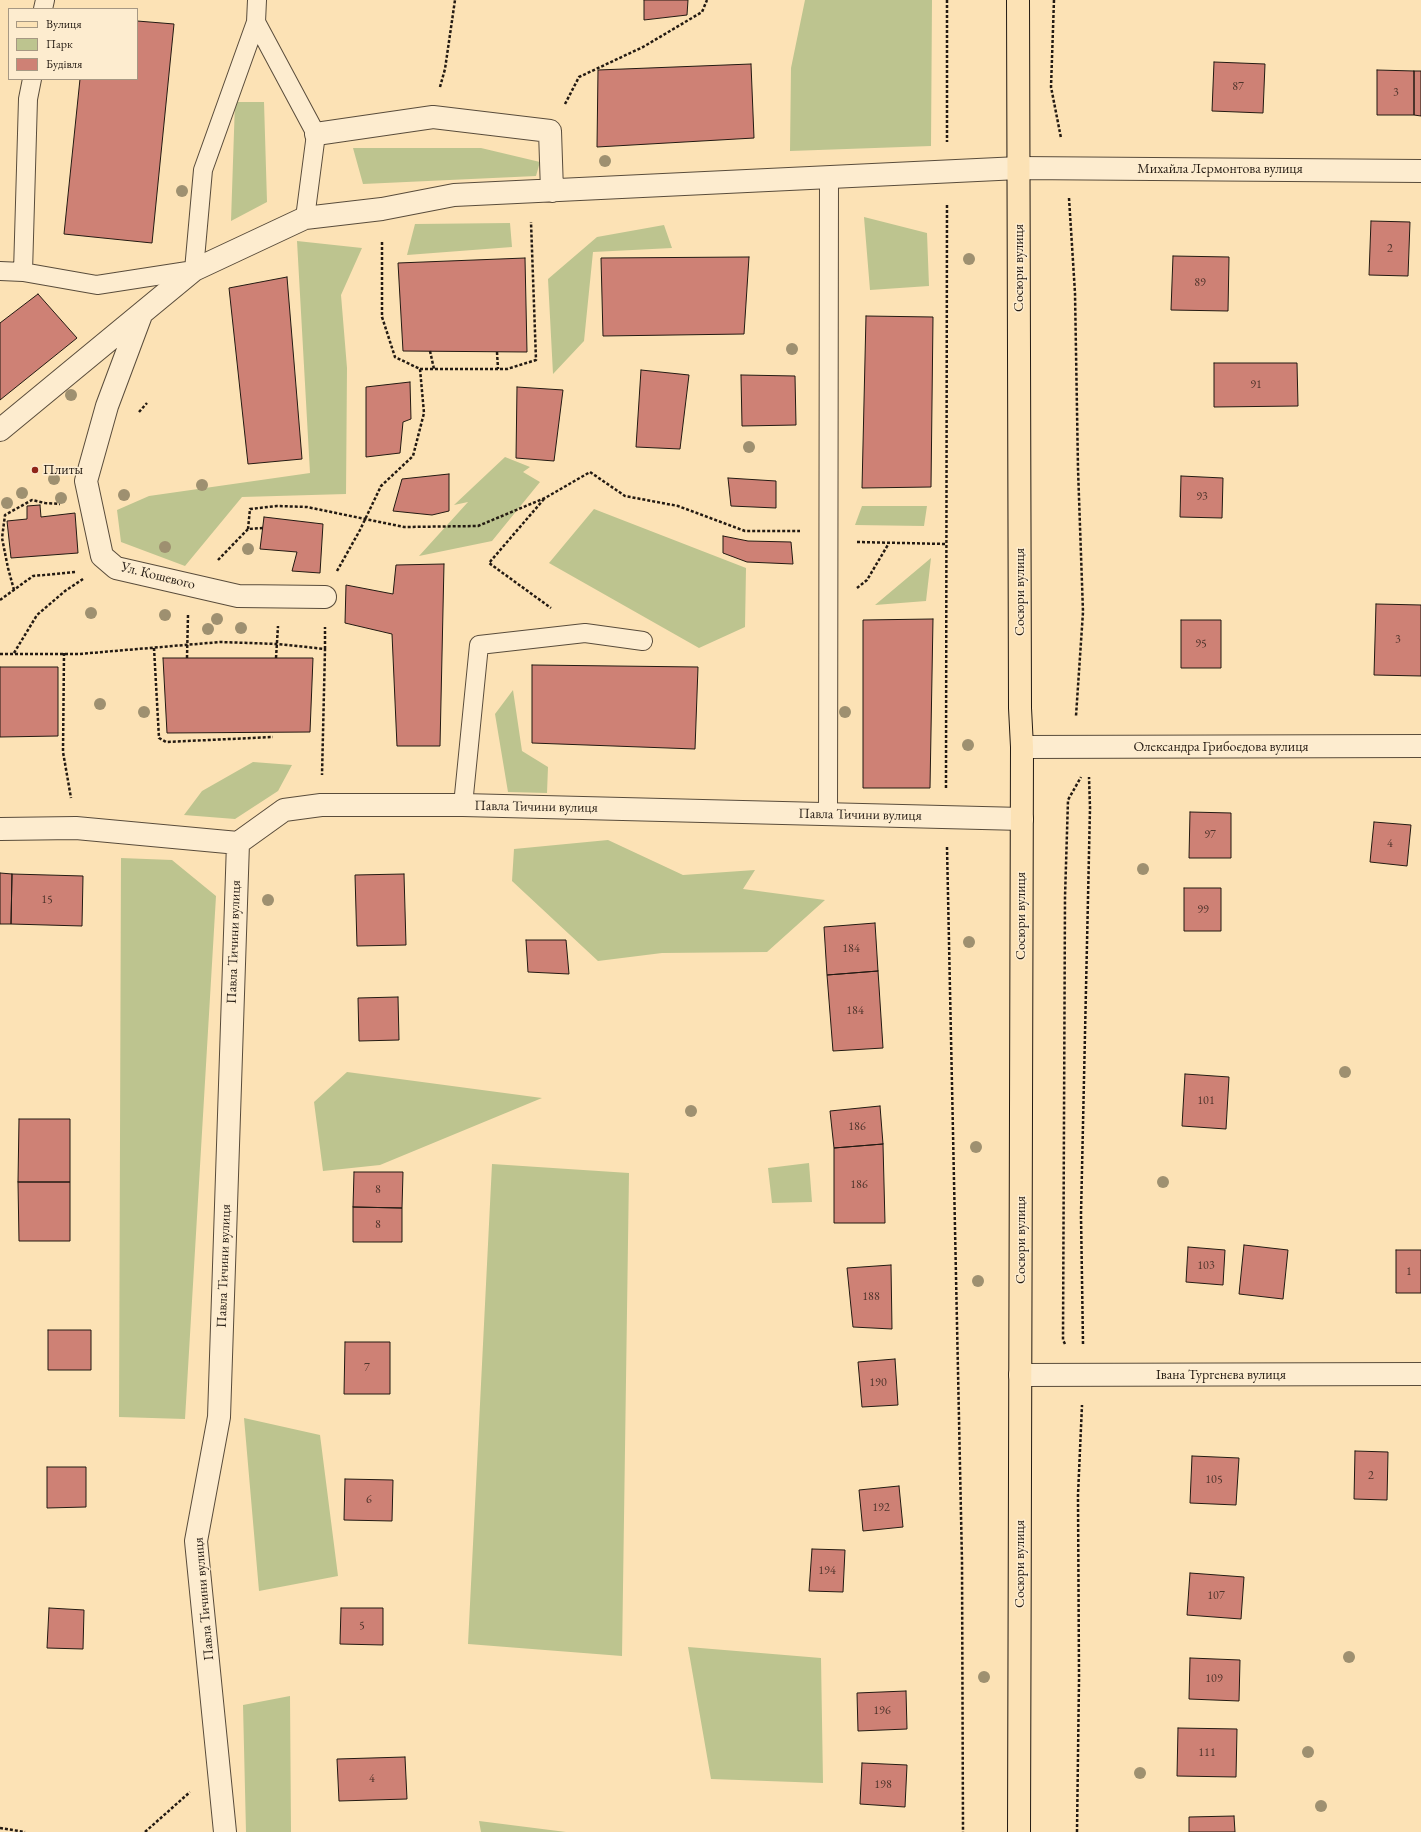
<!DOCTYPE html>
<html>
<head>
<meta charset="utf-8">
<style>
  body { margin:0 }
  #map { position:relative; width:1421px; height:1832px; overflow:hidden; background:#fce2b5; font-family:"EB Garamond",serif }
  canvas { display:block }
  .legend { position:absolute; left:8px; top:8px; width:130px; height:72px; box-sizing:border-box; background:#fdeccf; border:1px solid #a69883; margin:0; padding:5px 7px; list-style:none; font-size:12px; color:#231a12 }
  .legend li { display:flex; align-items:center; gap:8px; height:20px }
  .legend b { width:20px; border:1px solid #a69883 }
</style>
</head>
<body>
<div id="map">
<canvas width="1421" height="1832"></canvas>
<ul class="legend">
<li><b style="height:5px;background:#fce2b5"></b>Вулиця</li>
<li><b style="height:11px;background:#bdc48f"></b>Парк</li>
<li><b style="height:11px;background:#ce8175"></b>Будівля</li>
</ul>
</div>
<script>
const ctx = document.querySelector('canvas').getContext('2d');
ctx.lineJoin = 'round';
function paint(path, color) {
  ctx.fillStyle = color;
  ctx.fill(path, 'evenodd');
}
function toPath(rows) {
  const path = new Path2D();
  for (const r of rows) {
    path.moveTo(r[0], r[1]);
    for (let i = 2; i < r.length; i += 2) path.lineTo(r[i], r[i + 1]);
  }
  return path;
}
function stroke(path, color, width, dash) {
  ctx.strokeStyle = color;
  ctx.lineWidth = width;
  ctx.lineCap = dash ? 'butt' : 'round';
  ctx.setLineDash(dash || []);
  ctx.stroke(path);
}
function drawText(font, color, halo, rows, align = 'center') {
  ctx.font = font + ' "EB Garamond",serif';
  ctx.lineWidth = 3;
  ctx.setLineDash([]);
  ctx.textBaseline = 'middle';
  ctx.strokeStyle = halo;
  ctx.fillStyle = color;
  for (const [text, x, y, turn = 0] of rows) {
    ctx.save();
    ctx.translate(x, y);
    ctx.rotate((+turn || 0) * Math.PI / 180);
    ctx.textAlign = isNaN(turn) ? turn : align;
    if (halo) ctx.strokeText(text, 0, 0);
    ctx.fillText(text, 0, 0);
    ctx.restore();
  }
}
paint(toPath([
  [805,0,932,0,931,146,790,151,791,68],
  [235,102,264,102,267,202,231,221],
  [353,148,481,148,540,162,536,176,363,184],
  [864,217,927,233,929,286,870,290],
  [510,223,512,247,407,255,415,224],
  [664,225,672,248,593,252,584,341,553,374,548,279,597,237],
  [297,241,362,248,341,295,347,368,346,494,242,497,185,566,121,542,117,510,149,496,310,473],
  [505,457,530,467,523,472,540,482,492,541,419,556,468,502,454,505],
  [862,506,927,506,924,526,855,525],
  [594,509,746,568,745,627,699,648,549,563],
  [931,558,926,601,875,605],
  [513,690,522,751,548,767,547,793,508,792,495,714],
  [253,762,292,765,278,791,235,819,184,815,202,791],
  [608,840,683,875,755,870,743,889,825,900,767,952,662,953,598,961,512,881,514,849],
  [121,858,172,860,216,896,185,1419,119,1417],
  [347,1072,542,1098,380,1165,323,1171,314,1102],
  [809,1163,812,1202,772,1203,768,1168],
  [492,1164,629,1173,622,1656,468,1644],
  [244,1418,320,1435,338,1576,259,1591],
  [688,1647,821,1658,823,1783,711,1779],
  [290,1696,291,1832,246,1832,243,1705],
  [479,1821,566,1832,481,1832]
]), '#bdc48f');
const building = toPath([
  [644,0,688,0,687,15,644,20,644,0],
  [137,21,174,24,152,243,64,234,80,79,137,79,137,21],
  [1214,62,1265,64,1263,113,1212,111,1214,62],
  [751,64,754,138,597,147,598,70,751,64],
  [1377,70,1414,71,1414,115,1377,115,1377,70],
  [1414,71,1421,71,1421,116,1414,115,1414,71],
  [1371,221,1410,222,1408,276,1369,275,1371,221],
  [1173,256,1229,257,1228,311,1171,310,1173,256],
  [749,257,744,334,603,336,601,258,749,257],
  [525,258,527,352,403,351,398,263,525,258],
  [287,277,302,459,248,464,229,288,287,277],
  [38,294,77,338,0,400,0,323,38,294],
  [866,316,933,317,931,487,862,488,866,316],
  [1214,363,1297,363,1298,406,1214,407,1214,363],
  [641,370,689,375,680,449,636,447,641,370],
  [741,375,795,376,796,425,742,426,741,375],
  [410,382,411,419,403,422,400,453,366,457,366,387,410,382],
  [517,387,563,390,554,461,516,458,517,387],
  [449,474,449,511,432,515,393,511,402,479,449,474],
  [1181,476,1223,478,1222,518,1180,517,1181,476],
  [728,478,776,481,776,508,731,506,728,478],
  [40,505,41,517,75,513,78,553,11,558,7,521,27,519,27,506,40,505],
  [264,517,323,524,320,573,292,571,297,552,260,549,264,517],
  [723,536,748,541,791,542,793,564,747,562,723,553,723,536],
  [444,564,440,746,397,746,392,634,345,623,346,585,393,594,396,565,444,564],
  [1376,604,1421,605,1421,676,1374,675,1376,604],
  [933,619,930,788,863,788,863,620,933,619],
  [1181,620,1221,620,1221,668,1181,668,1181,620],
  [163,658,313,658,310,732,167,733,163,658],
  [532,665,698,667,695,749,532,743,532,665],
  [0,667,58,667,58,736,0,737,0,667],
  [1190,812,1231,813,1231,858,1189,858,1190,812],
  [1374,822,1411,825,1407,866,1370,862,1374,822],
  [0,873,12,874,11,924,0,924,0,873],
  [12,874,83,876,82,926,11,924,12,874],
  [404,874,406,945,357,946,355,875,404,874],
  [1184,888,1221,888,1221,931,1184,931,1184,888],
  [875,923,878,971,827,975,824,927,875,923],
  [526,940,566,940,569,974,528,972,526,940],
  [878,971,883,1048,833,1051,827,975,878,971],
  [398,997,399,1040,359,1041,358,998,398,997],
  [1185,1074,1229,1077,1226,1129,1182,1126,1185,1074],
  [880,1106,883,1144,834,1148,830,1111,880,1106],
  [19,1119,70,1119,70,1182,18,1182,19,1119],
  [883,1144,885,1223,834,1223,834,1148,883,1144],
  [354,1172,403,1172,402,1208,353,1207,354,1172],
  [18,1182,70,1182,70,1241,19,1241,18,1182],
  [353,1207,402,1208,402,1242,353,1242,353,1207],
  [1244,1245,1288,1250,1283,1299,1239,1294,1244,1245],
  [1188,1247,1225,1250,1223,1285,1186,1282,1188,1247],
  [1396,1250,1421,1250,1421,1293,1396,1293,1396,1250],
  [891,1265,892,1329,853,1327,847,1268,891,1265],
  [48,1330,91,1330,91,1370,48,1370,48,1330],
  [345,1342,390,1342,390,1394,344,1394,345,1342],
  [895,1359,898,1405,862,1407,858,1362,895,1359],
  [1355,1451,1388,1452,1387,1500,1354,1499,1355,1451],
  [1192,1456,1239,1458,1236,1505,1190,1503,1192,1456],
  [47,1467,86,1467,86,1507,47,1508,47,1467],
  [345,1479,393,1480,392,1521,344,1520,345,1479],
  [899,1486,903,1527,863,1531,859,1490,899,1486],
  [812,1549,845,1550,843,1592,809,1591,812,1549],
  [1190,1573,1244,1577,1241,1619,1187,1615,1190,1573],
  [49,1608,84,1610,83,1649,47,1648,49,1608],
  [341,1608,383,1608,383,1645,340,1644,341,1608],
  [1190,1658,1240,1660,1239,1701,1189,1699,1190,1658],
  [906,1691,907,1729,858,1731,857,1693,906,1691],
  [1178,1728,1237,1729,1236,1777,1177,1776,1178,1728],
  [405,1757,407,1799,339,1801,337,1759,405,1757],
  [862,1763,907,1765,905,1807,860,1804,862,1763],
  [1234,1816,1235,1832,1189,1832,1189,1817,1234,1816]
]);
paint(building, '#ce8175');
stroke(building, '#231a12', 1);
const service = toPath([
  [257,0,256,22,316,134,305,218],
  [43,9,45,0],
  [0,271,23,272,97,285,194,270,203,170,256,22],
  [23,272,28,99,32,79],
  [463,805,479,645,585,633,643,641],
  [828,814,829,178]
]);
const minor = toPath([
  [316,134,433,117,550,131,552,191],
  [141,315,107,406,86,481,102,556,116,568,238,596,325,597],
  [0,430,194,270,305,218,382,209,454,195,1019,168,1421,171],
  [1022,747,1421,746],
  [0,829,76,828,238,843],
  [1020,1375,1421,1374],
  [225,1832,196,1541,219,1417,238,843,284,810,321,805,463,805,1022,819]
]);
const primary = toPath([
  [1018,0,1020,708,1022,747,1019,1832]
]);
stroke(service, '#594c3b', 20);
stroke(minor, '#594c3b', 24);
stroke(primary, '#231a12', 24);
stroke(toPath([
  [947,0,947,142],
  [1054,0,1051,87,1061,138],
  [440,87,445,69,455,0],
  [565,104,579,77,643,47,702,12,707,0],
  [1069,198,1075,293,1078,469,1083,612,1076,716],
  [430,351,434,369],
  [497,352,498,369],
  [420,369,507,369,536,360,531,222],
  [139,412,147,403],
  [544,499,489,563,551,608],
  [248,529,250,509,277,506,307,507,404,527,478,526,545,498,590,472,625,496,678,506,745,531,800,531],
  [857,542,946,544],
  [218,560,248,529,263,528],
  [337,571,360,530,381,486,413,456,424,413,420,369,395,357,382,317,382,240],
  [857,588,867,580,889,543],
  [14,590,8,568,2,538,5,515,32,500,45,503,60,504],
  [0,600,33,576,76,572],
  [154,648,159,738,166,742,273,737],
  [325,649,325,627],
  [14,653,37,615,65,591,83,579],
  [64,653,63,752,71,798],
  [0,654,79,654,220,642,278,644,325,649,322,775],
  [187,658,188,615],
  [276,658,278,626],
  [946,788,947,203],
  [947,847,962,1562,963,1832],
  [1065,1344,1063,1340,1065,897,1068,800,1081,777],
  [1083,1344,1081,1215,1090,808,1089,777],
  [0,1828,25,1832],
  [145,1832,190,1792],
  [1077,1832,1079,1679,1078,1495,1082,1405]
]), '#231a12', 2.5, [3, 2]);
stroke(service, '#fdeccf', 18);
stroke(minor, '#fdeccf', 22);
stroke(primary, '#fce2b5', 22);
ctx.fillStyle = '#9e9070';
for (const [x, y] of [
  [605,161],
  [182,191],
  [969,259],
  [792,349],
  [71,395],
  [749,447],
  [54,479],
  [202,485],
  [22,493],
  [124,495],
  [61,498],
  [7,503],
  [165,547],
  [248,549],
  [91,613],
  [165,615],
  [217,619],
  [241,628],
  [208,629],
  [100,704],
  [144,712],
  [845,712],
  [968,745],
  [1143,869],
  [268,900],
  [969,942],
  [1345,1072],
  [691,1111],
  [976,1147],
  [1163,1182],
  [978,1281],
  [1349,1657],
  [984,1677],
  [1308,1752],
  [1140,1773],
  [1321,1806]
]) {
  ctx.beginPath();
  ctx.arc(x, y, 6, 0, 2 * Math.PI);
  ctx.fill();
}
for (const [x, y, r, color] of [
  [35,470,4,"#8f2418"]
]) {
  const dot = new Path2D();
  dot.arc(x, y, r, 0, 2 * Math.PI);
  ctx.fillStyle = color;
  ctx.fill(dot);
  stroke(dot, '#fdeccf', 1.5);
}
drawText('12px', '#4e342b', null, [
  ["87",1238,87],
  ["3",1396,93],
  ["2",1390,249],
  ["89",1200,283],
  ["91",1256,385],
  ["93",1202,497],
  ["3",1398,640],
  ["95",1201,644],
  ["97",1210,835],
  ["4",1390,844],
  ["15",47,900],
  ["99",1203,910],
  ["184",851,949],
  ["184",855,1011],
  ["101",1206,1101],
  ["186",857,1127],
  ["186",859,1185],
  ["8",378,1190],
  ["8",378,1225],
  ["103",1206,1266],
  ["1",1409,1272],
  ["188",871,1297],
  ["7",367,1368],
  ["190",878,1383],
  ["2",1371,1476],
  ["105",1214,1480],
  ["6",369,1500],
  ["192",881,1508],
  ["194",827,1571],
  ["107",1216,1596],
  ["5",362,1626],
  ["109",1214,1679],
  ["196",882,1711],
  ["111",1207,1753],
  ["4",372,1779],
  ["198",883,1785]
]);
drawText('14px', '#231a12', '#fdeccf', [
  ["Михайла Лермонтова вулиця",1220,169],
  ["Сосюри вулиця",1019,268,-90],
  ["Ул. Кошевого",158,576,14],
  ["Сосюри вулиця",1020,592,-90],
  ["Олександра Грибоєдова вулиця",1221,747],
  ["Павла Тичини вулиця",536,807,1],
  ["Павла Тичини вулиця",860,815,1],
  ["Сосюри вулиця",1021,916,-90],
  ["Павла Тичини вулиця",234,942,-88],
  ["Сосюри вулиця",1021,1240,-90],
  ["Павла Тичини вулиця",224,1266,-88],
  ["Івана Тургенєва вулиця",1221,1375],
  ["Сосюри вулиця",1020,1564,-90],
  ["Павла Тичини вулиця",204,1599,-95]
]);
drawText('14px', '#231a12', '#fdeccf', [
  ["Плиты",43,470]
], 'left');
</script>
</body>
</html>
